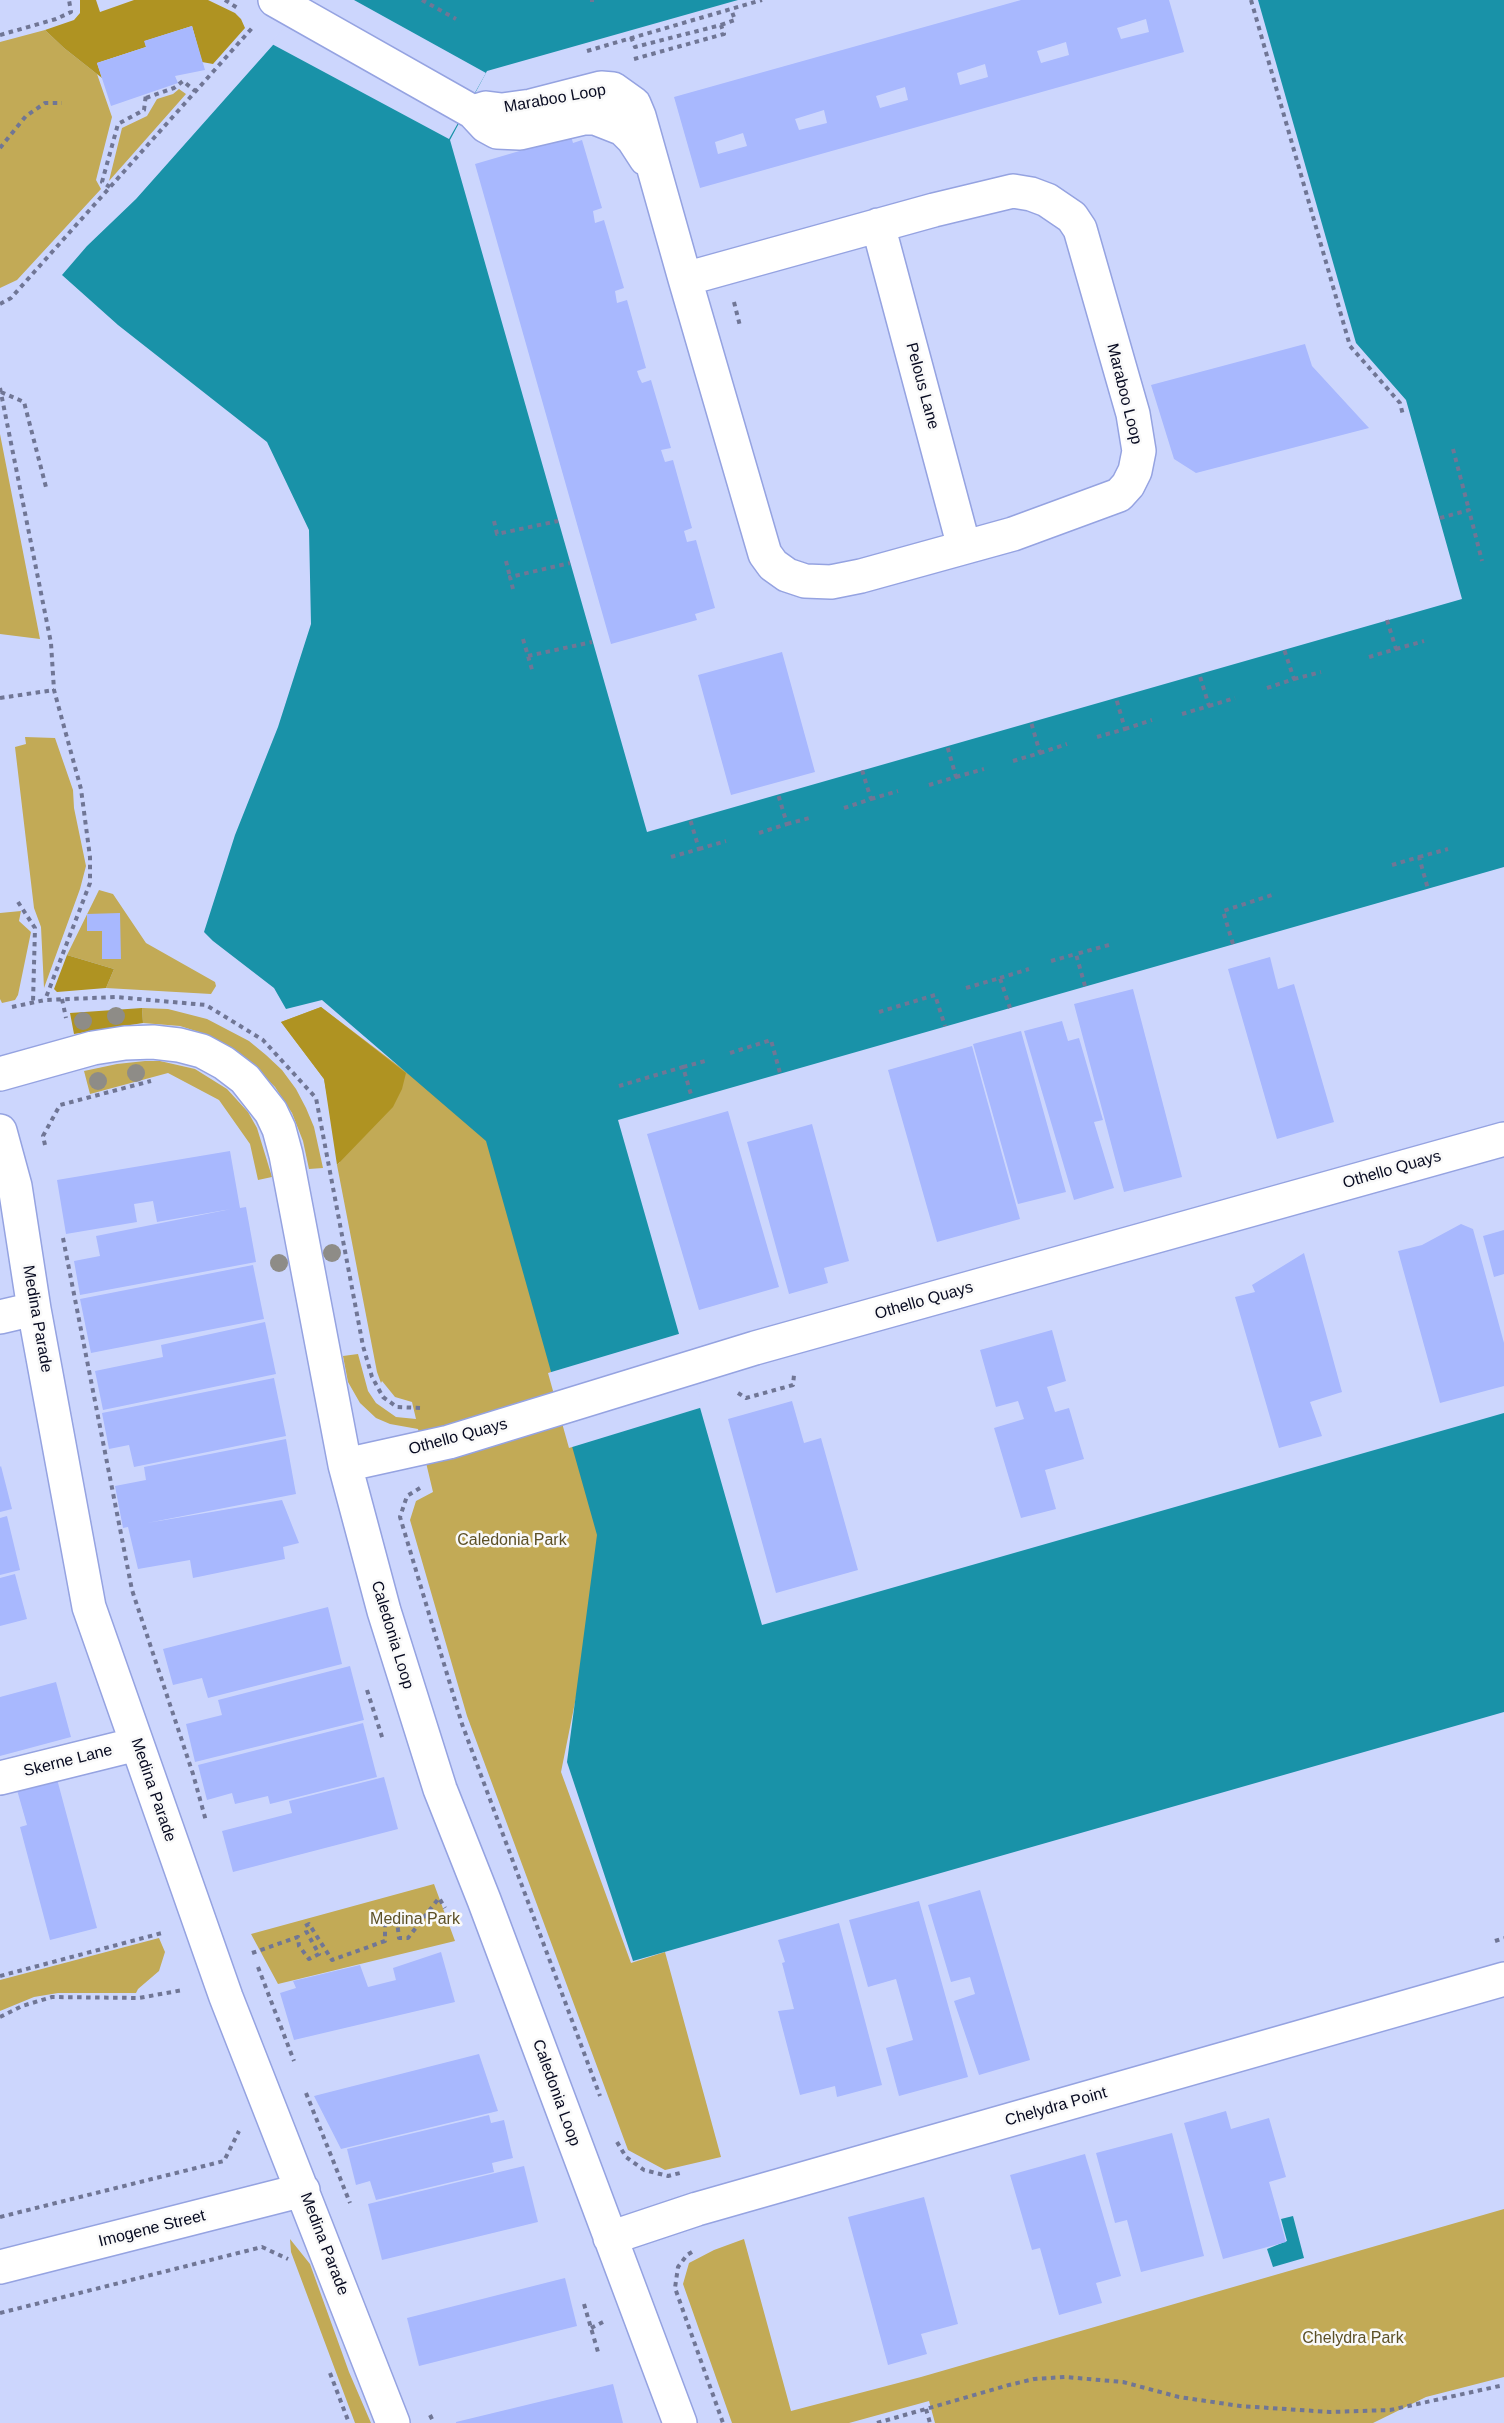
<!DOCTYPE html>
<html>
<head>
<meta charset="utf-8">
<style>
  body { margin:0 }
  canvas { display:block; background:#ccd6fd }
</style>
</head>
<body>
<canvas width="1504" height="2423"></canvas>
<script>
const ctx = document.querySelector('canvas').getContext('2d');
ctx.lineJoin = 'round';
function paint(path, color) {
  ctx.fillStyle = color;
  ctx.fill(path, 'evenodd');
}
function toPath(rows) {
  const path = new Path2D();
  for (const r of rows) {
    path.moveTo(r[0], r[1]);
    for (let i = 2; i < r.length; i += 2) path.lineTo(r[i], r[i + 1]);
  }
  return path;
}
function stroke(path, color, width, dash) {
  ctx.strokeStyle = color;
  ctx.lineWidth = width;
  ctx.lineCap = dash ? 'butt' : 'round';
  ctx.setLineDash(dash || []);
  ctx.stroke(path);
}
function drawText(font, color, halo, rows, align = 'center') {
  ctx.font = font + ' Arial,sans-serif';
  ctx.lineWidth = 5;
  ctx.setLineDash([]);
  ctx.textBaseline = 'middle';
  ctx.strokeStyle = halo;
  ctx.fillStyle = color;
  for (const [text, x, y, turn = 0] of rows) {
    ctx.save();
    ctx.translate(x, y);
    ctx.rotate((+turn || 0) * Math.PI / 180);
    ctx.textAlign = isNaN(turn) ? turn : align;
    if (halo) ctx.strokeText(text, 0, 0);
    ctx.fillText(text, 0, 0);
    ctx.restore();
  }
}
paint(toPath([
  [45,30,64,48,97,74,112,117,96,180,101,189,17,280,0,288,0,42],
  [179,89,186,94,109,181,122,128,147,116,157,99,173,94],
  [0,434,40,639,0,634],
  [25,737,55,738,73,790,74,808,86,866,80,889,44,988,41,927,34,908,15,747,26,744],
  [99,890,113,894,146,943,215,982,216,986,211,994,106,988,114,969,67,955],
  [21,911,19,921,31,932,18,995,15,1000,2,1003,0,999,0,913],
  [321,1007,492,1137,608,1538,561,1772,631,1963,665,1952,721,2157,665,2170,628,2150,467,1716,410,1520,416,1501,433,1492,418,1429,390,1424,376,1418,360,1403,348,1382,343,1356,358,1354,368,1391,376,1403,396,1417,416,1419,412,1402,395,1397,382,1381,381,1383,377,1372,337,1165,340,1162,324,1079,281,1022],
  [142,1008,168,1009,207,1019,249,1041,266,1055,282,1070,296,1089,306,1108,314,1127,323,1168,309,1169,303,1141,292,1113,275,1087,252,1064,228,1046,199,1032,180,1026,143,1023],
  [145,1061,160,1061,195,1069,227,1089,248,1112,257,1128,272,1177,258,1180,250,1144,219,1100,168,1073,90,1094,84,1071,117,1064],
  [434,1884,455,1941,278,1984,251,1934],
  [159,1938,165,1952,159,1971,138,1989,136,1993,58,1993,34,1997,0,2011,0,1980],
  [1504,2209,1504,2377,1426,2397,1373,2423,935,2423,929,2401,849,2423,732,2423,683,2284,689,2263,714,2250,744,2239,791,2411,921,2377],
  [290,2239,310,2264,349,2372,371,2423,355,2423,291,2252]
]), '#c2aa56');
paint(toPath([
  [80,0,96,0,100,12,134,0,208,0,235,13,241,19,245,28,213,64,202,62,192,26,145,41,146,47,97,63,102,78,64,48,45,30,74,20,80,13],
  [67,955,114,969,106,988,57,992,54,989],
  [321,1007,406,1073,402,1089,393,1107,337,1165,324,1079,281,1022],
  [142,1008,143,1023,74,1034,70,1013]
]), '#af9322');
paint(toPath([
  [313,0,738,0,487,71,450,140,647,832,1462,599,1406,400,1356,343,1258,0,1504,0,1504,867,618,1120,762,1625,1504,1413,1504,1712,633,1961,567,1762,597,1535,486,1141,322,1000,286,1009,274,988,213,941,204,932,235,835,278,727,311,624,309,530,267,442,118,325,62,275,87,246,136,199],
  [1293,2216,1304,2258,1273,2267,1267,2249,1287,2241,1281,2219]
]), '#1992a8');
paint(toPath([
  [309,0,354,0,486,73,449,139,270,43],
  [682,1333,703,1407,569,1448,548,1373]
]), '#ccd6fd');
paint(toPath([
  [1021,0,1169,0,1184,52,700,188,674,97],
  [1146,19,1149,32,1121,39,1117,28],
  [1066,42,1069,55,1041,63,1037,51],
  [985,64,988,77,960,85,957,73],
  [905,87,908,100,880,108,876,96],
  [824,110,827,123,799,130,795,119],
  [743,133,747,146,718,154,715,142],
  [192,26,205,70,175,76,178,83,111,106,97,63,146,47,144,41],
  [571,136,573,143,582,140,602,208,593,211,595,223,604,220,624,288,615,291,617,303,627,300,646,368,637,371,639,377,642,383,651,380,671,448,661,450,665,462,673,460,692,528,684,531,687,542,696,540,715,608,695,614,697,620,611,644,475,164],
  [1305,344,1312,366,1369,428,1196,473,1174,459,1151,385],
  [782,652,815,772,731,795,698,675],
  [120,913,121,959,102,959,102,931,87,931,87,914],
  [1270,957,1278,989,1294,984,1334,1122,1277,1139,1228,969],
  [1133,989,1182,1177,1124,1192,1074,1004],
  [1062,1021,1068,1041,1079,1038,1103,1120,1094,1122,1114,1188,1074,1200,1024,1031],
  [1021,1031,1066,1192,1018,1204,973,1044],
  [972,1046,1020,1219,937,1242,888,1070],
  [728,1111,779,1287,699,1310,647,1134],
  [812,1124,849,1261,824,1268,828,1283,789,1294,747,1142],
  [230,1151,240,1208,246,1207,256,1262,80,1295,74,1261,100,1256,96,1236,231,1209,157,1222,153,1201,134,1204,137,1222,66,1234,57,1180],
  [1461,1224,1473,1229,1504,1343,1504,1386,1440,1403,1398,1251,1422,1245],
  [1504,1230,1504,1274,1494,1277,1483,1236],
  [1304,1253,1342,1392,1310,1402,1322,1436,1279,1448,1235,1297,1255,1292,1252,1285],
  [253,1265,264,1319,91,1353,80,1299],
  [265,1322,276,1374,103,1410,95,1371,163,1357,161,1345],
  [1052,1330,1066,1381,1047,1387,1055,1412,1069,1408,1084,1459,1045,1470,1056,1509,1021,1518,994,1428,1024,1419,1018,1401,996,1407,980,1350],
  [274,1378,286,1436,134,1467,129,1445,109,1449,102,1413],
  [792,1401,804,1443,821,1438,858,1570,776,1593,728,1419],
  [286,1439,296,1494,147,1523,282,1500,299,1543,283,1547,285,1559,193,1578,190,1560,138,1569,128,1527,123,1528,115,1486,146,1480,144,1467],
  [1,1466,12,1509,0,1512,0,1467],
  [7,1516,20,1570,0,1575,0,1518],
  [15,1574,27,1619,0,1626,0,1578],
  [328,1607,342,1664,208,1698,202,1678,173,1685,163,1649],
  [350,1666,364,1720,195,1762,186,1724,222,1715,218,1700],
  [56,1682,71,1737,0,1756,0,1697],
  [363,1723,377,1777,270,1804,268,1796,235,1804,232,1793,207,1800,198,1765],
  [384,1777,398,1829,233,1872,222,1831,292,1813,289,1801],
  [57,1779,97,1928,50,1940,20,1827,27,1825,17,1790],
  [980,1890,1030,2060,979,2075,954,2001,975,1994,970,1977,951,1982,928,1905],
  [919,1901,968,2077,899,2096,886,2048,913,2040,896,1979,868,1987,849,1920],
  [839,1923,882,2085,837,2097,835,2086,800,2095,778,2011,794,2009,782,1963,785,1962,778,1940],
  [441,1952,455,2002,294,2040,280,1993,296,1988,293,1981,360,1965,368,1987,396,1980,393,1968],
  [479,2054,498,2111,341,2149,314,2096],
  [1226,2111,1231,2129,1269,2118,1286,2177,1269,2182,1286,2242,1223,2259,1184,2123],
  [489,2115,491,2123,504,2120,513,2158,492,2163,494,2172,376,2200,370,2181,356,2185,347,2149],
  [1172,2133,1204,2256,1141,2272,1127,2220,1115,2223,1096,2153],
  [1085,2154,1121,2276,1096,2283,1102,2303,1059,2315,1040,2248,1032,2250,1010,2175],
  [524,2166,538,2222,382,2260,368,2204],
  [924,2197,958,2324,921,2334,927,2354,888,2365,848,2217],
  [565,2278,577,2326,419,2366,407,2318],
  [613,2384,623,2423,456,2423,456,2422]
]), '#a8b8fe');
const minor = toPath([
  [275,0,473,112,486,126,497,132,520,133,584,118,595,118,623,129,633,139,646,159],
  [473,112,486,108,502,110,531,106,601,88,613,89,634,104,639,116,685,279,765,554,773,565,787,575,805,581,831,582,861,576,1013,534,1119,495,1128,485,1135,471,1139,451,1133,414,1080,229,1072,217,1047,200,1031,194,1013,191,934,210,685,279],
  [878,225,964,547],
  [0,1074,93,1048,125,1043,153,1042,179,1045,202,1051,224,1063,245,1079,271,1112,279,1129,286,1155,345,1465,384,1611,440,1789,484,1900,680,2423],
  [0,1131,15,1186,34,1309,89,1607,226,1997,393,2423],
  [0,1317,34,1309],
  [345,1465,449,1442,755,1348,1504,1139],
  [0,1778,137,1744],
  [610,2238,697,2209,1504,1979],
  [0,2267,303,2190]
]);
stroke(minor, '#95a3e1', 36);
stroke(toPath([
  [225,0,239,9],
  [422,0,456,19],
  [590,0,594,0],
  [1251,0,1350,346,1400,403,1403,415],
  [721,25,735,20,731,9],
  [0,35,56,19,71,12,69,0],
  [631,37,635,47,721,25,724,34,634,59],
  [587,51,762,0],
  [146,98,174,88,183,81,195,91],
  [0,148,26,116,45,103,62,103],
  [110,187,102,182,118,124,144,110,146,94],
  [734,302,740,326],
  [0,304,11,298,253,27],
  [0,388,51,643,54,690,81,789,90,857,90,883,45,1000],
  [1,392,24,402,47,491],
  [1453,449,1469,510],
  [1440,518,1469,510,1482,561],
  [494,521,497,534,558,521],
  [506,561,510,577],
  [513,589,510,577,570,563],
  [523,639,533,673],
  [1396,649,1424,641],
  [528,656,592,642],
  [1369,657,1396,649,1387,620],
  [1294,679,1321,672],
  [1267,688,1294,679,1284,649],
  [0,698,54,690],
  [1209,706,1235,698],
  [1182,714,1209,706,1199,673],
  [1125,729,1152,720],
  [1097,737,1125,729,1116,698],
  [1040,753,1067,744],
  [1013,761,1040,753,1031,722],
  [956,777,984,769],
  [929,785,956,777,947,745],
  [871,799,898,791],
  [844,808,871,799,862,770],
  [787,824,813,817],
  [759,833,787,824,778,794],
  [699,849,726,841],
  [671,857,699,849,690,819],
  [1419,857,1448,849],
  [1392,865,1419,857,1428,889],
  [18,902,35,928,33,1002],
  [1233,944,1223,911,1272,895],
  [1051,961,1076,954],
  [1000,978,1029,969],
  [1085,986,1076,954,1109,945],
  [966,988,1000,978,1010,1008],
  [62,999,66,1018],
  [12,1007,45,1000,116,997,206,1005,263,1040,316,1098,363,1346,372,1377,383,1397,397,1407,420,1408],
  [879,1012,935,995,945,1026],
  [730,1053,771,1040,780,1073],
  [683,1067,705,1061],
  [619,1086,683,1067,692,1098],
  [45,1145,43,1136,60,1105,151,1081],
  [63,1238,132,1590,193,1774,206,1821],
  [738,1393,746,1398,793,1385,794,1375],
  [420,1488,407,1496,400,1517,462,1724,600,2096],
  [367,1690,383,1740],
  [1495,1941,1504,1938],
  [252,1953,298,1937,299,1946,309,1959,319,1954,306,1931,305,1926,309,1924,332,1960,385,1941,385,1924,389,1917,397,1921,399,1938,408,1938,439,1898,445,1908],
  [258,1967,294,2061],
  [0,1976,162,1933],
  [0,2017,22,2006,52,1997,139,1998,183,1990],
  [306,2093,350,2203],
  [617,2142,626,2157,644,2170,668,2176,680,2173],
  [0,2217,224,2161,239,2131],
  [692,2252,687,2255,678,2267,675,2288,723,2423],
  [584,2304,598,2352],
  [0,2313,262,2247,288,2259],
  [591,2328,603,2322],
  [330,2373,349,2423],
  [926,2409,930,2423],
  [430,2415,434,2423],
  [877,2423,1009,2385,1034,2379,1065,2377,1123,2382,1179,2397,1240,2406,1330,2412,1390,2410,1504,2385]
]), '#707695', 4, [4.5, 4.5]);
stroke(minor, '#fff', 33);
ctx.fillStyle = '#8e8c87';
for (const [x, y] of [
  [116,1016],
  [83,1021],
  [136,1073],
  [98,1081],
  [332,1253],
  [279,1263]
]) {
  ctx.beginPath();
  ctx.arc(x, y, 9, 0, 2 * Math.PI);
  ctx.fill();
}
drawText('16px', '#070a20', '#f9f9f9', [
  ["Maraboo Loop",555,99,-10],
  ["Pelous Lane",922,386,75],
  ["Maraboo Loop",1124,394,76],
  ["Othello Quays",1392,1170,-16],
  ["Othello Quays",924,1301,-16],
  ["Medina Parade",37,1319,80],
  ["Othello Quays",458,1437,-15],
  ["Caledonia Loop",392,1635,73],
  ["Skerne Lane",68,1761,-14],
  ["Medina Parade",153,1790,71],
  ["Caledonia Loop",556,2093,70],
  ["Chelydra Point",1056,2107,-16],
  ["Imogene Street",152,2229,-14],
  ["Medina Parade",324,2244,69]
]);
drawText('16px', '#5c5026', '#f9f9f9', [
  ["Caledonia Park",512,1541],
  ["Medina Park",415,1920],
  ["Chelydra Park",1353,2339]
]);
</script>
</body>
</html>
